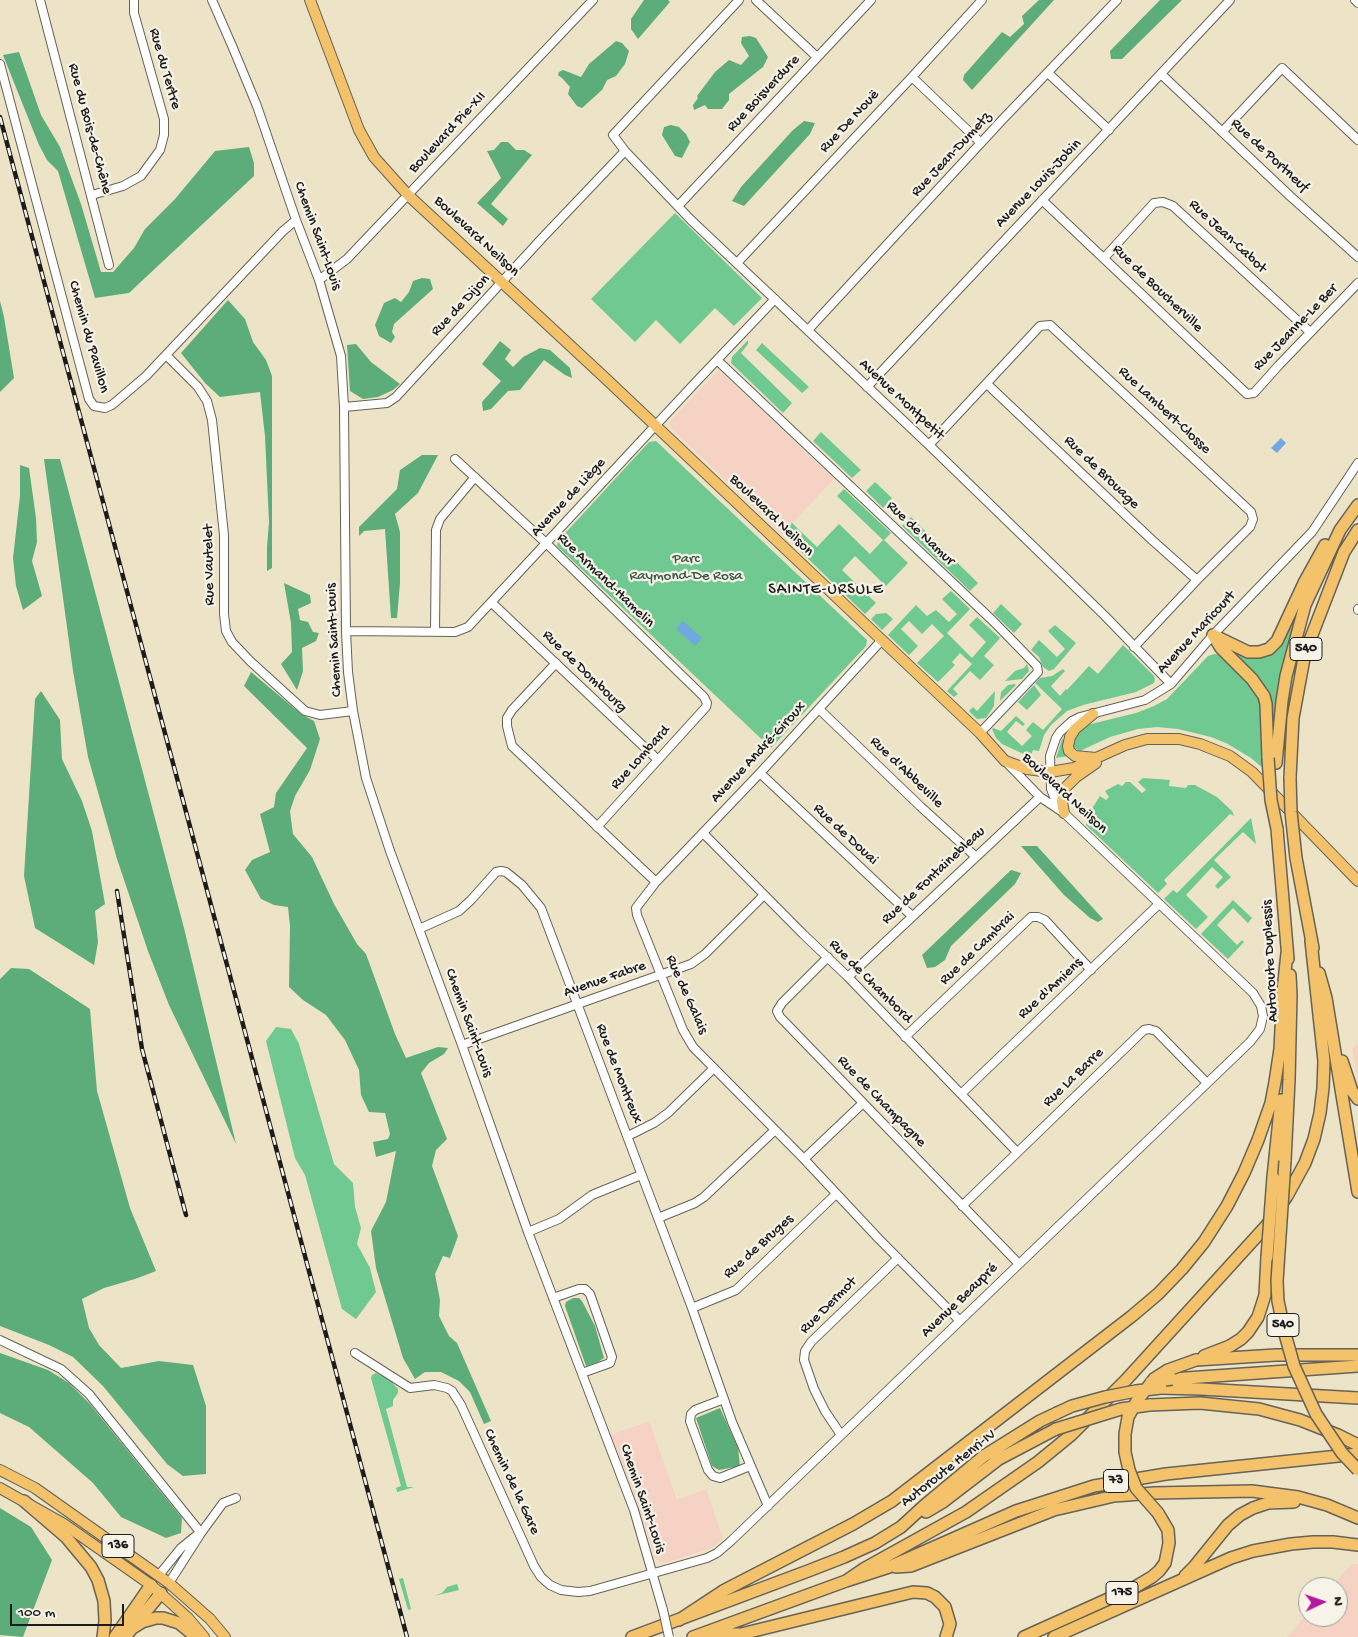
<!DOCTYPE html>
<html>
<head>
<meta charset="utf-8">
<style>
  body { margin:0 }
  #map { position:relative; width:1358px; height:1637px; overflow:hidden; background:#ede4c7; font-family:"Gochi Hand",sans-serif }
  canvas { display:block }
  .north { position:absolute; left:1298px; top:1577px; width:50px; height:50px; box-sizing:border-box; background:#f7f3e8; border:1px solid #9f9d96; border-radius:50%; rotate:87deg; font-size:14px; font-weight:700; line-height:20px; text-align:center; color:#1c1c1c }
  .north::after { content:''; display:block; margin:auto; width:18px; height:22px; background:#b5179e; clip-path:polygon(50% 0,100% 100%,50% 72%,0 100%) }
  .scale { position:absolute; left:10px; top:1604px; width:114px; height:22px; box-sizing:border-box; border:2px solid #1c1c1c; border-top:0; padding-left:6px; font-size:15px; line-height:18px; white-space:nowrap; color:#1c1c1c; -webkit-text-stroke:4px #f7f3e8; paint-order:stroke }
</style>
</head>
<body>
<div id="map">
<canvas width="1358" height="1637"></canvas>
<div class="north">N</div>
<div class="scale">100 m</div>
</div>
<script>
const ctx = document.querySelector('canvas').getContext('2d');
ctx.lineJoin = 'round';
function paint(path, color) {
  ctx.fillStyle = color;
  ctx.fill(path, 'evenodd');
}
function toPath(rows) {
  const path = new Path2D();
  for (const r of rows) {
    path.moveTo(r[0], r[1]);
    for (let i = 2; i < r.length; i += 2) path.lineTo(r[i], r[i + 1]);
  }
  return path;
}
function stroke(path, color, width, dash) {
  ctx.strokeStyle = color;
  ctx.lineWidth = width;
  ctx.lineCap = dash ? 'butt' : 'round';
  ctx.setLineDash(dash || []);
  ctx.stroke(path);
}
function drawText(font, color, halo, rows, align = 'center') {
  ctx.font = font + ' "Gochi Hand",sans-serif';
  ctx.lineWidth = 4.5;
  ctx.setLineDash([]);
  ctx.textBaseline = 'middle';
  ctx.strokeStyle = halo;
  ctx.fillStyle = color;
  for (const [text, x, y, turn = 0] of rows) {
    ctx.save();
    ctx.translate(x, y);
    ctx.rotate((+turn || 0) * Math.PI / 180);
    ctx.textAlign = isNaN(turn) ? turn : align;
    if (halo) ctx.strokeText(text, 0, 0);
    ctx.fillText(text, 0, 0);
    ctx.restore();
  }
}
paint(toPath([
  [718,371,721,372,834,479,782,534,670,427,670,422,672,419],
  [1358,1043,1358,1081,1352,1048],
  [649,1421,677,1500,706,1489,723,1538,714,1547,665,1563,660,1562,655,1558,636,1499,611,1435],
  [1352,1564,1358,1564,1358,1637,1287,1637,1308,1613,1308,1617,1338,1617,1338,1587,1331,1587]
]), '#f6d2c4');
paint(toPath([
  [675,213,762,298,734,326,715,308,680,344,656,320,635,342,591,299],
  [748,340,748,344,741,353,792,403,783,413,731,363,732,357],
  [762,343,809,387,802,393,756,350],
  [821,432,861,470,852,478,813,441],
  [656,441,867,640,866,646,771,748,557,546,558,541,649,442],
  [875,482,892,498,883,508,866,491],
  [844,489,891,533,884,540,908,563,886,586,855,556,842,570,876,603,865,614,796,547,783,532,792,523,817,547,839,524,870,554,883,540,837,496],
  [911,517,978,583,970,591,902,526],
  [951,591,970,609,947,633,972,658,986,642,969,625,977,617,1000,638,984,656,994,665,980,680,970,671,953,689,958,694,954,697,947,691,972,664,960,653,952,662,955,665,938,682,917,663,944,636,932,624,922,634,909,621,901,629,918,646,909,655,888,635,916,605,927,616,936,610,949,622,957,614,942,599],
  [1302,597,1281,673,1275,710,1272,740,1270,709,1226,646,1237,654,1248,658,1274,652,1280,645],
  [1001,604,1022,624,1014,633,993,613],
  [886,613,893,619,882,630,871,619,876,614],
  [1055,625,1076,643,1054,669,1049,671,1043,667,1039,657,1031,650,1039,640,1057,657,1065,649,1048,631],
  [1123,645,1154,676,1155,680,1154,683,1136,692,1083,705,1067,711,1051,725,1044,735,1039,751,1033,750,1030,757,1002,744,996,738,992,729,993,728,1001,731,1016,716,1025,724,1023,726,1016,721,1007,732,1022,746,1032,736,1026,730,1033,722,1043,730,1062,709,1035,683,1040,678,1052,676,1063,669,1065,671,1051,686,1060,696,1066,689,1067,690,1089,666,1098,674],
  [1214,654,1224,655,1260,693,1265,770,1251,758,1226,743,1211,737,1178,729,1157,727,1138,729,1110,737,1080,751,1073,747,1071,741,1077,732,1087,725,1136,713,1154,706,1167,699,1208,656],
  [1027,664,1029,671,1022,679,1005,681,1015,671,1024,668],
  [1015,684,1016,685,1000,701,1001,692,1008,685],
  [1034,685,1041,695,1027,710,1018,702],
  [995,691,994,706,986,718,977,719,969,711,973,707,977,711],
  [1062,739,1064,740,1064,750,1068,756,1056,758],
  [1143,778,1170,780,1169,786,1186,788,1188,785,1195,785,1217,797,1232,811,1234,816,1230,814,1164,880,1167,884,1158,893,1086,825,1093,807,1100,796,1106,800,1109,797,1105,791,1118,784,1122,786,1126,782,1130,782,1142,793,1146,790,1138,782],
  [1251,818,1256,844,1243,832,1214,860,1231,877,1218,889,1215,886,1223,877,1212,867,1186,895,1208,917,1196,929,1164,899,1173,890,1177,893],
  [1233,900,1252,918,1248,923,1233,908,1217,925,1237,945,1242,940,1244,942,1228,959,1201,934],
  [276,1027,291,1029,299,1044,334,1164,353,1183,355,1207,361,1228,357,1244,370,1268,376,1292,356,1319,342,1309,305,1175,295,1158,266,1041],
  [376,1373,389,1379,398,1389,398,1393,393,1400,393,1406,386,1409,407,1487,414,1487,397,1492,396,1488,401,1486,371,1378,372,1375],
  [403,1578,411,1609,408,1610,399,1579],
  [457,1584,459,1590,434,1596,442,1593,447,1587]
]), '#70c990');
paint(toPath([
  [644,0,668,0,670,2,638,39,631,29,631,19],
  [1039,0,1054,0,972,90,963,80,964,75,1002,32,1010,37,1024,24,1022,16],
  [1160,0,1182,0,1122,59,1111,59,1110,51],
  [750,36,756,38,768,57,763,67,729,94,729,100,722,109,708,109,705,105,694,110,693,105,698,98,697,96,715,72,729,60,741,65,749,56,741,43,742,37],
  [616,41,622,43,629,51,625,64,616,76,607,80,602,90,582,108,577,106,568,94,570,87,563,79,558,75,559,72,563,70,581,77,589,64],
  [19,52,41,115,60,147,81,204,101,272,113,272,134,248,145,229,175,199,215,151,249,147,254,163,254,176,129,293,95,298,58,171,47,160,39,145,3,55],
  [804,121,815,123,810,134,744,206,732,201,741,187,793,130],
  [671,125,679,127,686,134,690,142,682,158,675,156,662,135,664,127],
  [501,142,508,142,516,150,524,150,532,155,491,204,508,219,503,226,477,203,501,178,487,151,494,150],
  [422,278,430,279,433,289,394,324,392,332,395,337,391,343,379,336,375,325,384,303,395,298,401,302,409,292,413,281],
  [228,300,245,319,253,342,266,360,272,376,272,568,267,571,267,547,269,522,265,436,260,392,220,397,205,383,181,353],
  [0,301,4,317,14,378,0,392],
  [500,341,511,350,505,359,513,367,523,357,540,348,550,350,570,368,572,378,565,375,544,360,520,390,508,391,491,409,483,411,482,402,501,381,482,364],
  [356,344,371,362,400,384,393,390,378,397,363,399,350,391,347,345],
  [422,455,438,455,418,493,395,514,400,532,400,583,397,618,391,618,385,529,364,531,359,536,359,527,397,489,400,470],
  [44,459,60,459,184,928,236,1144,169,1005,148,951,117,859,88,757,73,671],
  [20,465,29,468,36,518,37,542,32,561,42,596,23,610,16,586,13,558,20,496],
  [284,583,310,595,311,603,298,609,300,620,308,622,313,632,319,633,316,641,302,648,303,671,297,690,281,664,292,652,291,623],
  [251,672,301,714,314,721,320,739,310,770,295,796,290,811,293,834,312,857,334,904,357,944,366,954,395,1034,406,1058,438,1047,448,1048,444,1054,429,1063,421,1073,447,1139,436,1150,432,1166,458,1236,450,1258,443,1256,435,1274,440,1300,439,1316,449,1336,457,1343,491,1421,484,1424,470,1392,459,1381,441,1372,425,1372,415,1379,403,1358,376,1268,371,1231,386,1202,396,1151,376,1157,373,1142,388,1139,390,1134,385,1113,369,1112,361,1095,359,1070,345,1040,326,1015,303,1000,289,987,290,926,288,907,274,905,261,899,245,870,252,860,270,852,260,814,274,807,276,793,307,748,244,686],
  [41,691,60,720,62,759,82,801,92,831,105,904,95,911,98,942,94,965,35,928,24,876,35,699],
  [1021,846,1037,846,1103,919,1098,922,1090,918,1064,895],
  [1011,870,1021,873,1015,884,951,946,945,960,935,967,927,968,922,955],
  [11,968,29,969,90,1009,97,1091,130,1208,156,1271,135,1279,104,1288,82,1299,89,1328,99,1345,121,1368,159,1361,193,1365,206,1406,206,1474,183,1476,167,1464,103,1386,73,1357,49,1345,0,1326,0,979],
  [573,1298,579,1298,582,1301,595,1326,604,1358,598,1362,586,1366,565,1306,566,1302],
  [0,1353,48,1370,69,1383,90,1404,182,1518,181,1533,166,1538,121,1517,93,1483,29,1427,0,1413],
  [720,1408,738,1448,740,1466,719,1470,712,1466,696,1418],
  [0,1508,31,1527,52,1560,23,1637,0,1635]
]), '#5cad7a');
paint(toPath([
  [1281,438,1286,443,1277,453,1271,448],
  [683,621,702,638,695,646,676,629]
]), '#72a8e0');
const minor = toPath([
  [40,0,109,265],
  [212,0,233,48,257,106,296,220,319,280,341,356,344,407,346,631,348,672,353,711,366,778,390,851,462,1045,528,1232,634,1510,663,1610],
  [739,0,613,135,625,151,691,220,929,445,1104,615,1171,684],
  [756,0,817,57],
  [1355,0,1358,3],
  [0,64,89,399,94,406,105,408,112,405,146,376,283,231,296,220],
  [1048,73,1109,130],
  [1161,74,1290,196,1358,257],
  [912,77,981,143],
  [1222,132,1282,68,1358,140],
  [92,195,123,186,141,176,160,150,164,135,164,119,134,13,134,0],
  [1042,200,1247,394,1254,393,1279,365,1358,283],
  [678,206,871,0],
  [1104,258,1154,203,1163,202,1173,206,1310,332],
  [737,263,912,77,982,0],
  [319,280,347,259,593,0],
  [808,330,1003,119,1117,0],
  [166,355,198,387,207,401,212,420,224,535,224,614,226,631,232,642,250,661,305,711,320,715,353,711],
  [717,360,993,621,1037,666,1038,672,980,733],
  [987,384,1152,540,1197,580],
  [867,387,1230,0],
  [344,407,387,403,396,397,545,235,625,151],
  [929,445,1040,326,1050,325,1251,512,1253,519,1250,527,1197,580,1134,647],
  [455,459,546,543,704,697,707,703,706,707,597,827],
  [492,603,658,760],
  [1358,609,1358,610],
  [346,631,455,632,468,627,695,383,775,299],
  [435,631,436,530,440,519,475,477],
  [881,641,760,773,656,882,636,908,637,915,683,1030,693,1047,804,1159,878,1238,960,1321],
  [556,663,512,710,507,718,507,726,512,746,656,882],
  [819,709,921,807,975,856],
  [760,773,912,916],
  [1060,808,1056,802,1051,789,1050,756,1056,738,1060,732,1072,721,1080,717,1145,700,1171,684,1213,635,1312,532,1358,463],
  [703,833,803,934,848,977,1017,1152],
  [419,929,459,911,471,900,496,872,501,871,506,872,522,885,541,908,692,1308,732,1422,768,1506],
  [828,957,782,1003,777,1011,780,1017,1019,1264],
  [848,977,1040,797],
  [905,1037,1031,917,1038,917,1045,920,1091,970],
  [462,1045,691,964,705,954,764,895],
  [961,1094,1159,904],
  [628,1136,654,1123,668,1113,714,1068],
  [804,1159,863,1103],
  [962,1206,1144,1030,1149,1029,1156,1031,1206,1082],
  [658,1218,695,1203,704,1197,775,1130],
  [528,1232,559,1219,592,1195,641,1175],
  [553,1298,579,1289,585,1289,590,1294,612,1357,610,1363,582,1373],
  [692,1308,736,1290,836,1194],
  [0,1340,61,1369,89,1394,201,1533],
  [355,1353,410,1388,434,1385,447,1388,452,1391,461,1405,534,1566,541,1577,550,1585,561,1590,578,1592,590,1591,707,1558,717,1553,731,1541,1250,1042,1260,1029,1263,1016,1261,1006,1253,993,1064,813,1040,797,1008,764],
  [724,1399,695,1410,691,1414,690,1421,708,1470,713,1476,720,1478,750,1466],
  [841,1435,825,1411,814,1389,804,1360,805,1351,811,1342,898,1258],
  [159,1575,181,1548,197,1535],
  [169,1583,201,1533,223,1503,236,1498]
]);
const major = toPath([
  [310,0,359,130,374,157,408,195,603,376,980,733,1005,761,1027,769,1050,772,1074,768,1125,745,1147,739,1179,739,1200,744,1230,756,1252,772,1358,881],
  [1093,714,1075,729,1070,737,1068,746,1069,751,1075,756,1096,758],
  [1064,813,1062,802,1064,789,1076,777,1096,763],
  [0,1470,35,1488,169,1583,210,1619,225,1637],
  [0,1488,64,1524,151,1585,188,1618,204,1637]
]);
const highway = toPath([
  [1213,635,1248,652,1259,652,1269,649,1277,641,1304,583,1325,545],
  [1213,635,1221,648,1252,679,1264,696,1266,704,1268,758],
  [1276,763,1282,701,1286,676,1305,605,1340,530,1358,505],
  [1290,778,1293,718,1305,653,1344,552,1358,530],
  [1277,829,1288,959],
  [1296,858,1313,948],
  [1319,973,1326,998,1358,1192],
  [1342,1061,1352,1091,1358,1099],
  [1285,1161,1289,1080,1291,995,1290,975],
  [1273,1177,1281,1100],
  [1204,1356,1230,1346,1241,1339,1248,1332,1258,1317,1265,1295,1267,1257],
  [1196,1360,1276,1355,1358,1355],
  [1172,1379,1358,1366],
  [1161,1388,1201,1389,1358,1398],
  [1149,1405,1200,1403,1259,1409,1300,1420,1338,1435,1358,1445],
  [24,1501,66,1537,91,1567,98,1580,104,1601,105,1621,103,1637],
  [926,1512,943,1502,999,1459,1056,1429],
  [896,1567,911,1566,1054,1510,1114,1496,1154,1493,1252,1491,1298,1497,1327,1505,1358,1518],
  [1185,1576,1194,1567,1228,1525,1240,1515,1253,1508,1268,1503,1294,1502],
  [846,1581,865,1568,966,1512,1038,1462,1071,1435,1126,1380,1267,1225,1287,1196,1305,1163,1314,1139,1320,1113,1323,1088,1324,1061,1311,941],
  [679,1620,723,1591,853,1524,892,1501,1132,1316,1158,1294,1182,1269,1204,1242,1227,1206,1244,1173,1258,1140,1271,1103,1275,1082,1280,1049,1283,991,1287,953],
  [131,1629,142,1622,156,1618,163,1618,179,1623,196,1637],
  [710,1634,741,1634,913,1592,927,1593,935,1597,945,1607,950,1624,946,1637],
  [115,1637,151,1585],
  [125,1637,161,1593],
  [632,1637,808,1571,844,1557,875,1543,901,1527,925,1505,984,1456,1040,1421,1057,1413],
  [693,1637,846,1581,889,1567,1016,1511,1094,1486,1166,1474,1358,1454],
  [1024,1637,1135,1587,1152,1577,1159,1571,1165,1563,1169,1543,1168,1530,1158,1513],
  [1054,1637,1231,1558,1253,1551,1291,1544,1313,1542,1333,1542,1358,1545]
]);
stroke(minor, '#656258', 10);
stroke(major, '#656258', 12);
stroke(highway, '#656258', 14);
stroke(minor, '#fff', 8);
stroke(major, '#f3c26a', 10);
stroke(highway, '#f3c26a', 11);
const rail = toPath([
  [0,117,407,1637],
  [117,891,142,1049,186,1215]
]);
stroke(rail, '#1c1c1c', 4.5);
stroke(rail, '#f7f3e8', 2.5, [8]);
const minorBridge = toPath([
  [663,1610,669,1637]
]);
const highwayBridge = toPath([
  [1268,758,1271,800,1277,829],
  [1290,778,1291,812,1296,858],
  [1285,1161,1277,1281,1278,1301,1285,1334,1294,1366,1316,1414,1342,1453,1358,1470],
  [1267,1257,1273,1177],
  [1151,1382,1172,1379],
  [1057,1413,1072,1406,1105,1397,1136,1391,1161,1388],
  [1056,1429,1121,1409,1149,1405],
  [1158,1513,1136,1488,1129,1470,1125,1452,1125,1434,1128,1417,1137,1401,1154,1379,1168,1370,1196,1360]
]);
stroke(minorBridge, '#656258', 10, []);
stroke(highwayBridge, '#656258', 14, []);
stroke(minorBridge, '#fff', 8);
stroke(highwayBridge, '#f3c26a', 11);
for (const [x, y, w] of [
  [1306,649,32],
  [1283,1325,32],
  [1116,1481,25],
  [118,1546,32],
  [1122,1593,32]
]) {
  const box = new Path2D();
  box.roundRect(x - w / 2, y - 11.5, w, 23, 4);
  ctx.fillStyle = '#f7f3e8';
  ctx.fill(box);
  stroke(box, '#1c1c1c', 1);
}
drawText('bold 14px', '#1c1c1c', null, [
  ["540",1306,649],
  ["540",1283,1325],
  ["73",1116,1481],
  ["136",118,1546],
  ["175",1122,1593]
]);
drawText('15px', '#1c1c1c', '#f7f3e8', [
  ["Rue du Tertre",164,69,74],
  ["Rue Boisverdure",764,94,-47],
  ["Rue De Nouë",850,122,-47],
  ["Rue du Bois-de-Chêne",89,129,75],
  ["Boulevard Pie-XII",448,133,-47],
  ["Rue Jean-Dumetz",952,155,-47],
  ["Rue de Portneuf",1269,156,43],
  ["Avenue Louis-Jobin",1039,184,-46],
  ["Chemin Saint-Louis",317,236,70],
  ["Boulevard Neilson",476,237,43],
  ["Rue Jean-Cabot",1227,237,43],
  ["Rue de Boucherville",1157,289,44],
  ["Rue de Dijon",461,306,-47],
  ["Rue Jeanne-Le Ber",1296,328,-46],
  ["Chemin du Pavillon",88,337,74],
  ["Avenue Montpetit",901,400,43],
  ["Rue Lambert-Closse",1164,411,43],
  ["Rue de Brouage",1101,473,44],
  ["Avenue de Liège",569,498,-47],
  ["Boulevard Neilson",771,516,44],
  ["Rue de Namur",920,534,43],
  ["Rue Vautelet",210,565,-91],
  ["Rue Armand-Hamelin",605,581,44],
  ["Avenue Maricourt",1197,633,-47],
  ["Chemin Saint-Louis",335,640,-93],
  ["Rue de Dombourg",584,672,44],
  ["Avenue André-Giroux",759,753,-47],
  ["Rue Lombard",641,758,-48],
  ["Rue d'Abbeville",906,773,44],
  ["Boulevard Neilson",1064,794,43],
  ["Rue de Douai",845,835,43],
  ["Rue de Fontainebleau",934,876,-43],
  ["Rue de Cambrai",978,949,-44],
  ["Autoroute Duplessis",1271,961,-93],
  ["Avenue Fabre",605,980,-19],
  ["Rue de Chambord",870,982,45],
  ["Rue d'Amiens",1051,989,-43],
  ["Rue de Galais",686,995,66],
  ["Chemin Saint-Louis",468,1023,70],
  ["Rue de Montreux",618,1074,69],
  ["Rue La Barre",1074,1078,-44],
  ["Rue de Champagne",881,1102,46],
  ["Rue de Bruges",759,1247,-42],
  ["Avenue Beaupré",960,1301,-44],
  ["Rue Dermot",829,1306,-45],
  ["Autoroute Henri-IV",949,1469,-38],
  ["Chemin de la Gare",511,1482,65],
  ["Chemin Saint-Louis",642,1499,71]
]);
drawText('15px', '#395945', '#f7f3e8', [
  ["Parc",686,560],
  ["Raymond-De Rosa",686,577]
]);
ctx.letterSpacing = '1px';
drawText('16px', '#1c1c1c', '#f7f3e8', [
  ["SAINTE-URSULE",826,591]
]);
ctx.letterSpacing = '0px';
</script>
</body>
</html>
